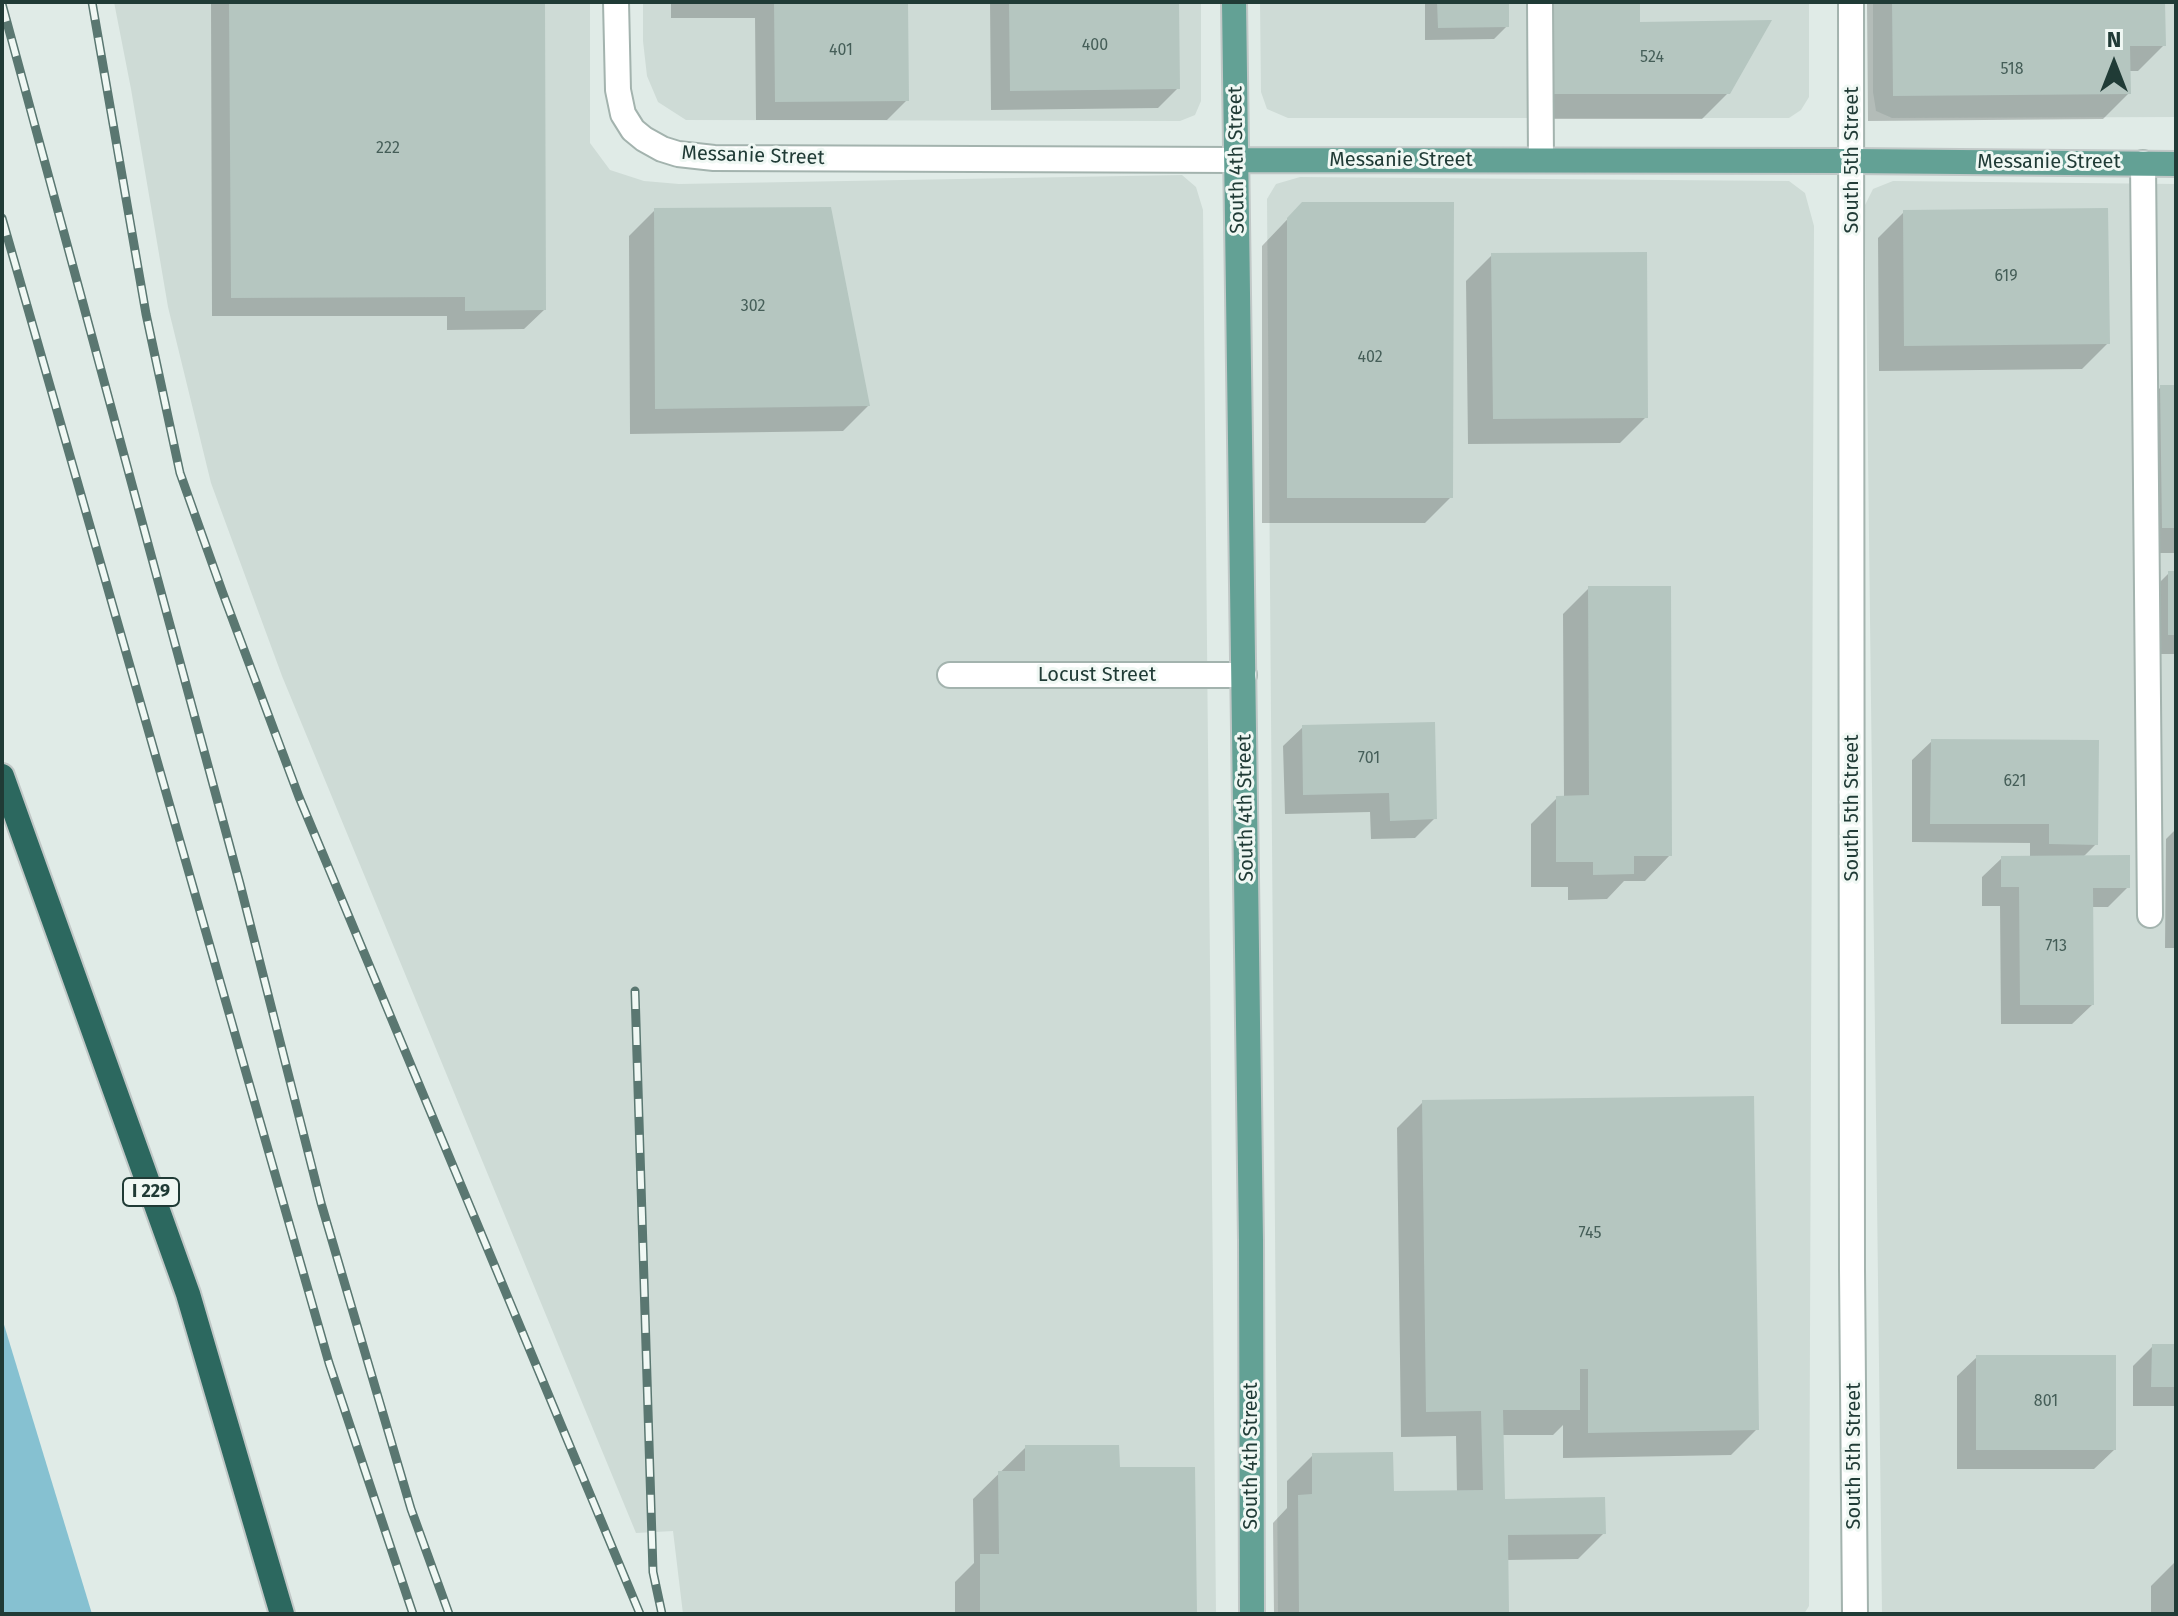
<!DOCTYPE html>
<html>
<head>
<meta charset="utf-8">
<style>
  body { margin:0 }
  #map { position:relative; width:2178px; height:1616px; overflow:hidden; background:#e0ebe7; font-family:"Fira Sans",sans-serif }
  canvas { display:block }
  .frame { position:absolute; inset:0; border:4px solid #203b36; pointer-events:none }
  .north { position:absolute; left:2074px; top:24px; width:80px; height:80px; -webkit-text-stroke:6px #f0f8f4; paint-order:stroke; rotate:0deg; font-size:22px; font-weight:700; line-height:32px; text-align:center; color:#203b36 }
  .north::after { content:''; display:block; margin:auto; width:28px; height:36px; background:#203b36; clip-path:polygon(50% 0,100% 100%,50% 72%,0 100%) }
</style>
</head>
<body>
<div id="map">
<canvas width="2178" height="1616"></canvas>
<div class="frame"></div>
<div class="north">N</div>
</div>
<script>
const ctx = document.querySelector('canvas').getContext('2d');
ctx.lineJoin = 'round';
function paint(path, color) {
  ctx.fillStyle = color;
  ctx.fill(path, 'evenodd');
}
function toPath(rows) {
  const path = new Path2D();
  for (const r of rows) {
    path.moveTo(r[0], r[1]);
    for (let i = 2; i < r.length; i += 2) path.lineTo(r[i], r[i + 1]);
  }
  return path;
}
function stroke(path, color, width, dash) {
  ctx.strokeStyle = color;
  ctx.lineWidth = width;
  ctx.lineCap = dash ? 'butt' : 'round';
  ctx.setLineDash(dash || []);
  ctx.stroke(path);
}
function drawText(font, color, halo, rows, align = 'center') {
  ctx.font = font + ' "Fira Sans",sans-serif';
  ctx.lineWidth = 6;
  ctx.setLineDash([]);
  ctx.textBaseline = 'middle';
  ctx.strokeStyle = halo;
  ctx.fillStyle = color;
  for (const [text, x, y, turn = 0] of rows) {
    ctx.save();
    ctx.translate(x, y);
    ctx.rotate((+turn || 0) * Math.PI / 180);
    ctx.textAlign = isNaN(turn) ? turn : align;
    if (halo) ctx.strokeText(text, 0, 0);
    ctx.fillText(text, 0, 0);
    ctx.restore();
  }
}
paint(toPath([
  [114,2,590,2,590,143,610,170,644,181,679,184,1182,175,1196,187,1203,210,1216,1614,683,1614,673,1531,636,1533,282,676,211,483,168,307,131,89],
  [643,2,1201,2,1201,101,1195,115,1180,121,686,120,658,102,647,76,643,41],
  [1260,2,1809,2,1809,97,1801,110,1789,118,1288,118,1267,109,1261,92],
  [1873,2,2176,2,2176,117,1892,118,1876,111,1873,92],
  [1300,177,1789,181,1805,193,1814,226,1809,1606,1804,1614,1278,1614,1267,199,1276,184],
  [1893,181,2176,184,2176,1614,1882,1613,1865,205,1873,189]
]), '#cedbd6');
paint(toPath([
  [2,1318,92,1614,2,1614]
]), '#86c1d1');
paint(toPath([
  [211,2,543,2,544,310,524,329,447,330,447,316,212,316],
  [671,2,906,2,907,100,887,120,756,120,755,18,671,18],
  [990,2,1177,2,1178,88,1158,108,991,110],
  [1425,2,1507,2,1507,26,1494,39,1425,40],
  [1528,2,1638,2,1638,24,1729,92,1702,119,1528,119],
  [1867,2,2127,2,2164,45,2138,71,2129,71,2129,93,2103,119,1868,121],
  [1302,204,1451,497,1425,523,1262,523,1262,246],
  [655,210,868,406,843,431,630,434,629,236],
  [1904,212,2108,343,2082,369,1879,371,1878,238],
  [1492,255,1646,417,1620,443,1468,444,1466,281],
  [2161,387,2176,387,2176,553,2137,553,2135,413],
  [2169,573,2176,573,2176,654,2149,654,2149,593],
  [1589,588,1670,855,1645,881,1624,881,1607,899,1568,900,1568,887,1531,887,1531,824,1557,798,1564,798,1563,614],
  [1303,727,1435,818,1415,838,1371,839,1370,812,1285,814,1283,746],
  [1932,741,2096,844,2083,857,2128,887,2108,907,2091,907,2092,1005,2072,1024,2001,1024,2000,906,1982,906,1982,877,2002,858,2030,857,2030,843,1912,842,1912,760],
  [2176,829,2176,948,2165,948,2166,839],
  [1423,1102,1757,1429,1731,1455,1563,1458,1563,1425,1553,1435,1501,1435,1503,1501,1604,1533,1578,1559,1506,1560,1507,1612,1505,1614,1274,1614,1273,1523,1287,1508,1287,1481,1313,1455,1392,1493,1457,1492,1456,1436,1401,1437,1397,1128],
  [2153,1346,2176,1346,2176,1406,2133,1406,2133,1366],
  [1977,1357,2114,1450,2094,1469,1957,1469,1957,1376],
  [1025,1448,1118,1469,1195,1614,955,1614,955,1582,974,1563,973,1499],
  [2176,1561,2176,1614,2151,1614,2151,1586]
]), '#0003');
paint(toPath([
  [229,2,545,2,546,310,465,311,465,297,231,298],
  [774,2,908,2,909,101,775,102],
  [1009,2,1179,2,1180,89,1010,91],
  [1437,2,1509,2,1509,27,1438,28],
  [1553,2,1640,2,1640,22,1772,20,1730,94,1553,94],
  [1892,2,2165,2,2166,46,2130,46,2131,94,1893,96],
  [1302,202,1454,202,1453,498,1287,498,1287,218],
  [831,207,870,406,655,409,654,208],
  [2108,208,2110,344,1904,346,1903,210],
  [1647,252,1648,418,1493,419,1491,253],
  [2160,385,2176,385,2176,528,2162,528],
  [2168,571,2176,571,2176,635,2168,635],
  [1588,586,1671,586,1672,856,1634,856,1634,874,1593,875,1593,862,1556,862,1556,796,1589,795],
  [1435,722,1437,819,1390,821,1389,793,1303,795,1302,725],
  [1931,739,2099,740,2098,845,2049,844,2049,824,1930,824],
  [2130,855,2130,888,2093,888,2094,1005,2020,1005,2019,887,2001,887,2001,856],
  [1754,1096,1759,1430,1588,1433,1588,1369,1580,1369,1580,1410,1503,1410,1505,1499,1605,1497,1606,1534,1508,1535,1509,1613,1299,1614,1298,1495,1312,1494,1312,1453,1393,1452,1394,1491,1483,1490,1481,1411,1426,1412,1422,1100],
  [2152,1344,2176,1344,2176,1387,2151,1387],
  [1976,1355,2116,1355,2116,1450,1976,1450],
  [1025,1445,1119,1445,1120,1467,1195,1467,1197,1614,980,1614,980,1554,999,1554,998,1471,1025,1471]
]), '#b5c6c0');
const minor = toPath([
  [616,2,618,90,623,114,633,130,644,139,662,149,678,154,714,158,1237,160],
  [1540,2,1541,160],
  [1851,2,1852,1270,1855,1614],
  [2143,163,2150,915],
  [950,675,1244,675]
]);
const major = toPath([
  [1234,2,1251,1240,1252,1614],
  [1237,160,1852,161,2176,164]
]);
const highway = toPath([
  [2,776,188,1294,282,1614]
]);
stroke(minor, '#a3b3ae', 28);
stroke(major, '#c1c8c7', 28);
stroke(highway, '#c1c8c7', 28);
stroke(minor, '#fff', 24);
stroke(major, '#63a195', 24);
stroke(highway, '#2c685f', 24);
const rail = toPath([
  [92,2,146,314,180,473,222,591,299,797,640,1614],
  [2,4,240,884,321,1203,411,1509,449,1614],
  [2,218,329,1363,413,1614],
  [635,991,653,1572,662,1614]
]);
stroke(rail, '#5a7771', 9);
stroke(rail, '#f0f8f4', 6, [18]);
drawText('16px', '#455e58', null, [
  ["400",1095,46],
  ["401",841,51],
  ["524",1652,58],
  ["518",2012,70],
  ["222",388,149],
  ["619",2006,277],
  ["302",753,307],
  ["402",1370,358],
  ["701",1369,759],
  ["621",2015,782],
  ["713",2056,947],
  ["745",1590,1234],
  ["801",2046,1402]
]);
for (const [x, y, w] of [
  [151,1192,56]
]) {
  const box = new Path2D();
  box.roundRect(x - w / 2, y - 14, w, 28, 6);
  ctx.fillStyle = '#f0f8f4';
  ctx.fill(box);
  stroke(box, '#203b36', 2);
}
drawText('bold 18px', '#203b36', null, [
  ["I 229",151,1192]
]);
drawText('20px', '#203b36', '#f0f8f4', [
  ["Messanie Street",753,156,2],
  ["South 4th Street",1237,160,-91],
  ["Messanie Street",1401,160],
  ["South 5th Street",1852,160,-90],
  ["Messanie Street",2049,162],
  ["Locust Street",1097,675],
  ["South 4th Street",1246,808,-91],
  ["South 5th Street",1852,808,-90],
  ["South 4th Street",1251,1456,-90],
  ["South 5th Street",1854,1456,-90]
]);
</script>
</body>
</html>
